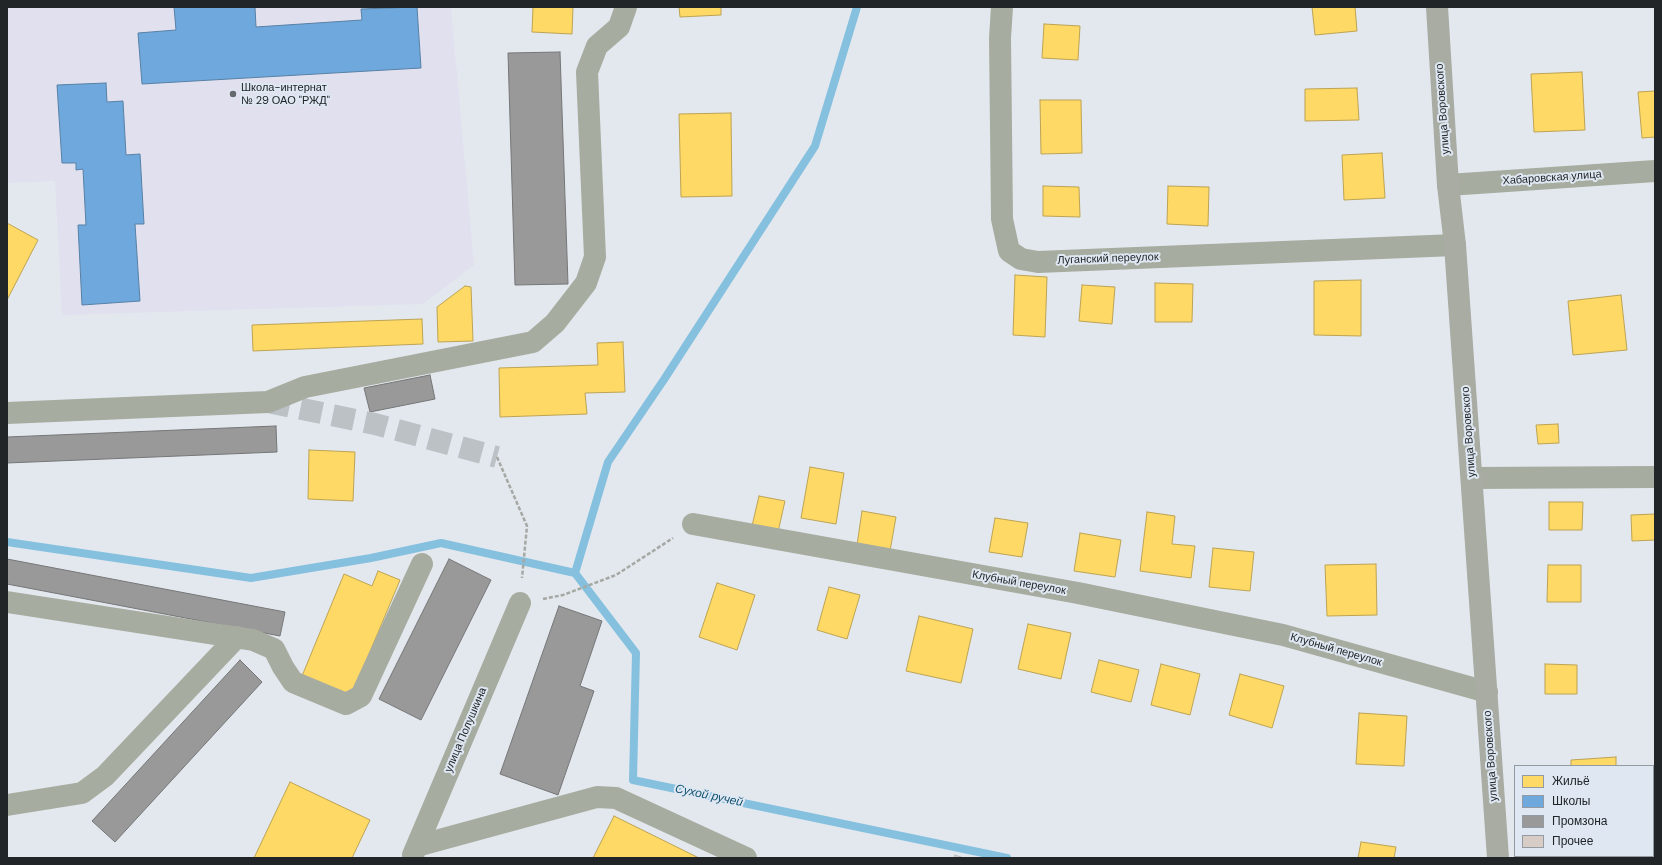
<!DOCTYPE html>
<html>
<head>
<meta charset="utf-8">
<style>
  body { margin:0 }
  #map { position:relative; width:1662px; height:865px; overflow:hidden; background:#e3e8ee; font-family:"DM Sans",sans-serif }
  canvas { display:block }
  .frame { position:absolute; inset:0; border:8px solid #212528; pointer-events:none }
  .legend { position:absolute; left:1514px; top:765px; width:140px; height:92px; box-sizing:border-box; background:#dfe8f2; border:1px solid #939aa1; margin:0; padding:5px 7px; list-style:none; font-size:12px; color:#212528 }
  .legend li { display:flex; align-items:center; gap:8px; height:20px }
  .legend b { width:20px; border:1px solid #939aa1 }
</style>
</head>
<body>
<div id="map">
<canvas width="1662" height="865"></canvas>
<div class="frame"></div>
<ul class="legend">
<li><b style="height:11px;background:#ffd966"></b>Жильё</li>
<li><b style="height:11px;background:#6fa8dc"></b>Школы</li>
<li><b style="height:11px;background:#999"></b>Промзона</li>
<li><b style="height:11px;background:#d7ccc6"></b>Прочее</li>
</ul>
</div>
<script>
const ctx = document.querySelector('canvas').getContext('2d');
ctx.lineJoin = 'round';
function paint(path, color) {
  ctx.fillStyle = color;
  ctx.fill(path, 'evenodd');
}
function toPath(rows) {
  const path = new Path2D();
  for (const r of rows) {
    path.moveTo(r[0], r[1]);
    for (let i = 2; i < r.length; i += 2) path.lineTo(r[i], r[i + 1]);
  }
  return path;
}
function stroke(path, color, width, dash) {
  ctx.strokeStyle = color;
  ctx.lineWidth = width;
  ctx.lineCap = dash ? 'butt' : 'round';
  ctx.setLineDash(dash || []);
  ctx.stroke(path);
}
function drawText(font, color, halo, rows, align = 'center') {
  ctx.font = font + ' "DM Sans",sans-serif';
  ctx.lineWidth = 4;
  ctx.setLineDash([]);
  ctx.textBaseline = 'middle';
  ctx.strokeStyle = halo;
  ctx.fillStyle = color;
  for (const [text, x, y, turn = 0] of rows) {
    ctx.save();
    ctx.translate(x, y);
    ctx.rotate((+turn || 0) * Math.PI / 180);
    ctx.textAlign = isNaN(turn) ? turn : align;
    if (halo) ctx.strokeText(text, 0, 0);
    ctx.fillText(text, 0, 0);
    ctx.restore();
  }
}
paint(toPath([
  [7,7,451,7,474,265,423,304,62,315,55,181,7,183]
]), '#e1e0ef');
const homes = toPath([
  [533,7,573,7,572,34,532,32,533,7],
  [679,7,721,7,721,15,680,17,679,7],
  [1312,7,1355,7,1357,31,1315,35,1312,7],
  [1044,24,1080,26,1078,60,1042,58,1044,24],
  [1582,72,1585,130,1534,132,1531,74,1582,72],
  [1357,88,1359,120,1305,121,1305,89,1357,88],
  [1655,91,1655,137,1642,138,1638,92,1655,91],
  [1040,100,1081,100,1082,153,1041,154,1040,100],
  [731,113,732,196,681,197,679,114,731,113],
  [1382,153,1385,198,1344,200,1342,155,1382,153],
  [1043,186,1079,187,1080,217,1043,216,1043,186],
  [1168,186,1209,187,1208,226,1167,224,1168,186],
  [7,223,38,240,7,300,7,223],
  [1015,275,1047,277,1045,337,1013,335,1015,275],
  [1361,280,1361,336,1314,335,1314,281,1361,280],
  [1155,283,1193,284,1192,322,1155,322,1155,283],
  [1082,285,1115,287,1112,324,1079,321,1082,285],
  [465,286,471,287,473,341,438,342,437,307,465,286],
  [1621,295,1627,350,1573,355,1568,301,1621,295],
  [422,319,423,344,253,351,252,325,422,319],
  [623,342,625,392,585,393,587,414,500,417,499,368,598,365,597,343,623,342],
  [1558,424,1559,443,1538,444,1536,425,1558,424],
  [309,450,355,452,353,501,308,499,309,450],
  [810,467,844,473,836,524,801,518,810,467],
  [759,496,785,501,778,532,752,526,759,496],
  [1549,502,1583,502,1582,530,1549,530,1549,502],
  [862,511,896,517,890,551,857,545,862,511],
  [1147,512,1175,516,1172,544,1195,546,1191,578,1140,571,1147,512],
  [1655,514,1655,540,1632,541,1631,515,1655,514],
  [995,518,1028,523,1022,557,989,552,995,518],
  [1080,533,1121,540,1115,577,1074,571,1080,533],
  [1213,548,1254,552,1250,591,1209,587,1213,548],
  [1376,564,1377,615,1327,616,1325,565,1376,564],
  [1548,565,1581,565,1581,602,1547,602,1548,565],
  [378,571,400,580,351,697,302,676,344,574,372,586,378,571],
  [717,583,755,595,737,650,699,637,717,583],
  [829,587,860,595,847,639,817,630,829,587],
  [919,616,973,629,961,683,906,671,919,616],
  [1028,624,1071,633,1061,679,1018,669,1028,624],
  [1099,660,1139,670,1131,702,1091,692,1099,660],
  [1161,664,1200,674,1190,715,1151,705,1161,664],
  [1545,664,1577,665,1577,694,1545,694,1545,664],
  [1240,674,1284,686,1272,728,1229,715,1240,674],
  [1359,713,1407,716,1404,766,1356,764,1359,713],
  [1616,757,1616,766,1571,766,1571,760,1616,757],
  [290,782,370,820,352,858,254,858,290,782],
  [614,816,699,858,593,858,614,816],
  [1361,842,1396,847,1394,858,1358,858,1361,842]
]);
paint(homes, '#ffd966');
stroke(homes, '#bca353', 1);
const schools = toPath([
  [174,7,255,7,256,27,362,20,361,9,417,7,421,68,142,84,138,33,176,30,174,7],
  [106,83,107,102,123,101,126,155,140,154,144,224,135,224,140,301,82,305,78,225,86,225,83,169,76,170,76,163,62,163,57,85,106,83]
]);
paint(schools, '#6fa8dc');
stroke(schools, '#5881a6', 1);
const industry = toPath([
  [560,52,568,284,515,285,508,53,560,52],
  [430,375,435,399,370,412,364,388,430,375],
  [276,426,277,452,7,463,7,437,276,426],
  [7,559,285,612,280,636,7,584,7,559],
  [449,559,491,580,421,720,379,699,449,559],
  [559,606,602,621,580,686,594,691,558,795,500,774,559,606],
  [240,660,262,682,115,842,92,821,240,660]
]);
paint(industry, '#999');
stroke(industry, '#757677', 1);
stroke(toPath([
  [7,542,251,578,371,558,441,543,575,573,608,462,665,378,815,146,857,7],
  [575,573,636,653,633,780,1007,858]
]), '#86c0df', 8);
const building = toPath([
  [955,855,964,858,954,858,955,855]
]);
paint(building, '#d7ccc6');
stroke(building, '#bbbbbc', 1);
stroke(toPath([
  [268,402,375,424,497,457]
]), '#bcc1c6', 22, [22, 11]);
stroke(toPath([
  [497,457,527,526,522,578],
  [543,599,563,595,616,575,673,538]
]), '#a5a8a3', 2.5, [4, 2]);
stroke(toPath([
  [1002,7,1000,38,1002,219,1009,251,1021,259,1038,262,1455,245],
  [1448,185,1655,171],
  [7,413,268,402,305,387,533,342,555,323,586,283,595,257,587,72,597,46,619,27,626,7],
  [1472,478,1655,477],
  [693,524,1078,593,1283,635,1487,692],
  [7,602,253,640,274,649,283,667,293,682,346,704,361,696,422,564],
  [7,805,82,793,105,776,237,637],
  [417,846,597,797,616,798,746,858],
  [413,855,520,603]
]), '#a7aca0', 22);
stroke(toPath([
  [1437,7,1448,185,1455,245,1498,858]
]), '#a8aca3', 22);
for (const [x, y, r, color] of [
  [233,94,4,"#65696d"]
]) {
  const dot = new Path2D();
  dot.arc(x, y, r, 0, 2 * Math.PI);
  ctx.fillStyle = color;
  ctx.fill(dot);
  stroke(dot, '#dfe8f2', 1.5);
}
drawText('11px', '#212528', '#dfe8f2', [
  ["Школа-интернат",241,88],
  ["№ 29 ОАО \"РЖД\"",241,101]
], 'left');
drawText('11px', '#212528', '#dfe8f2', [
  ["улица Воровского",1443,109,-94],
  ["Хабаровская улица",1552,178,-4],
  ["Луганский переулок",1108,259,-2],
  ["улица Воровского",1469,432,-94],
  ["Клубный переулок",1019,583,10],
  ["Клубный переулок",1336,650,16],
  ["улица Полушкина",466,730,-67],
  ["улица Воровского",1491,756,-94]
]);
drawText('italic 12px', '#145471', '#dfe8f2', [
  ["Сухой ручей",709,796,12]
]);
</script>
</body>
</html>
